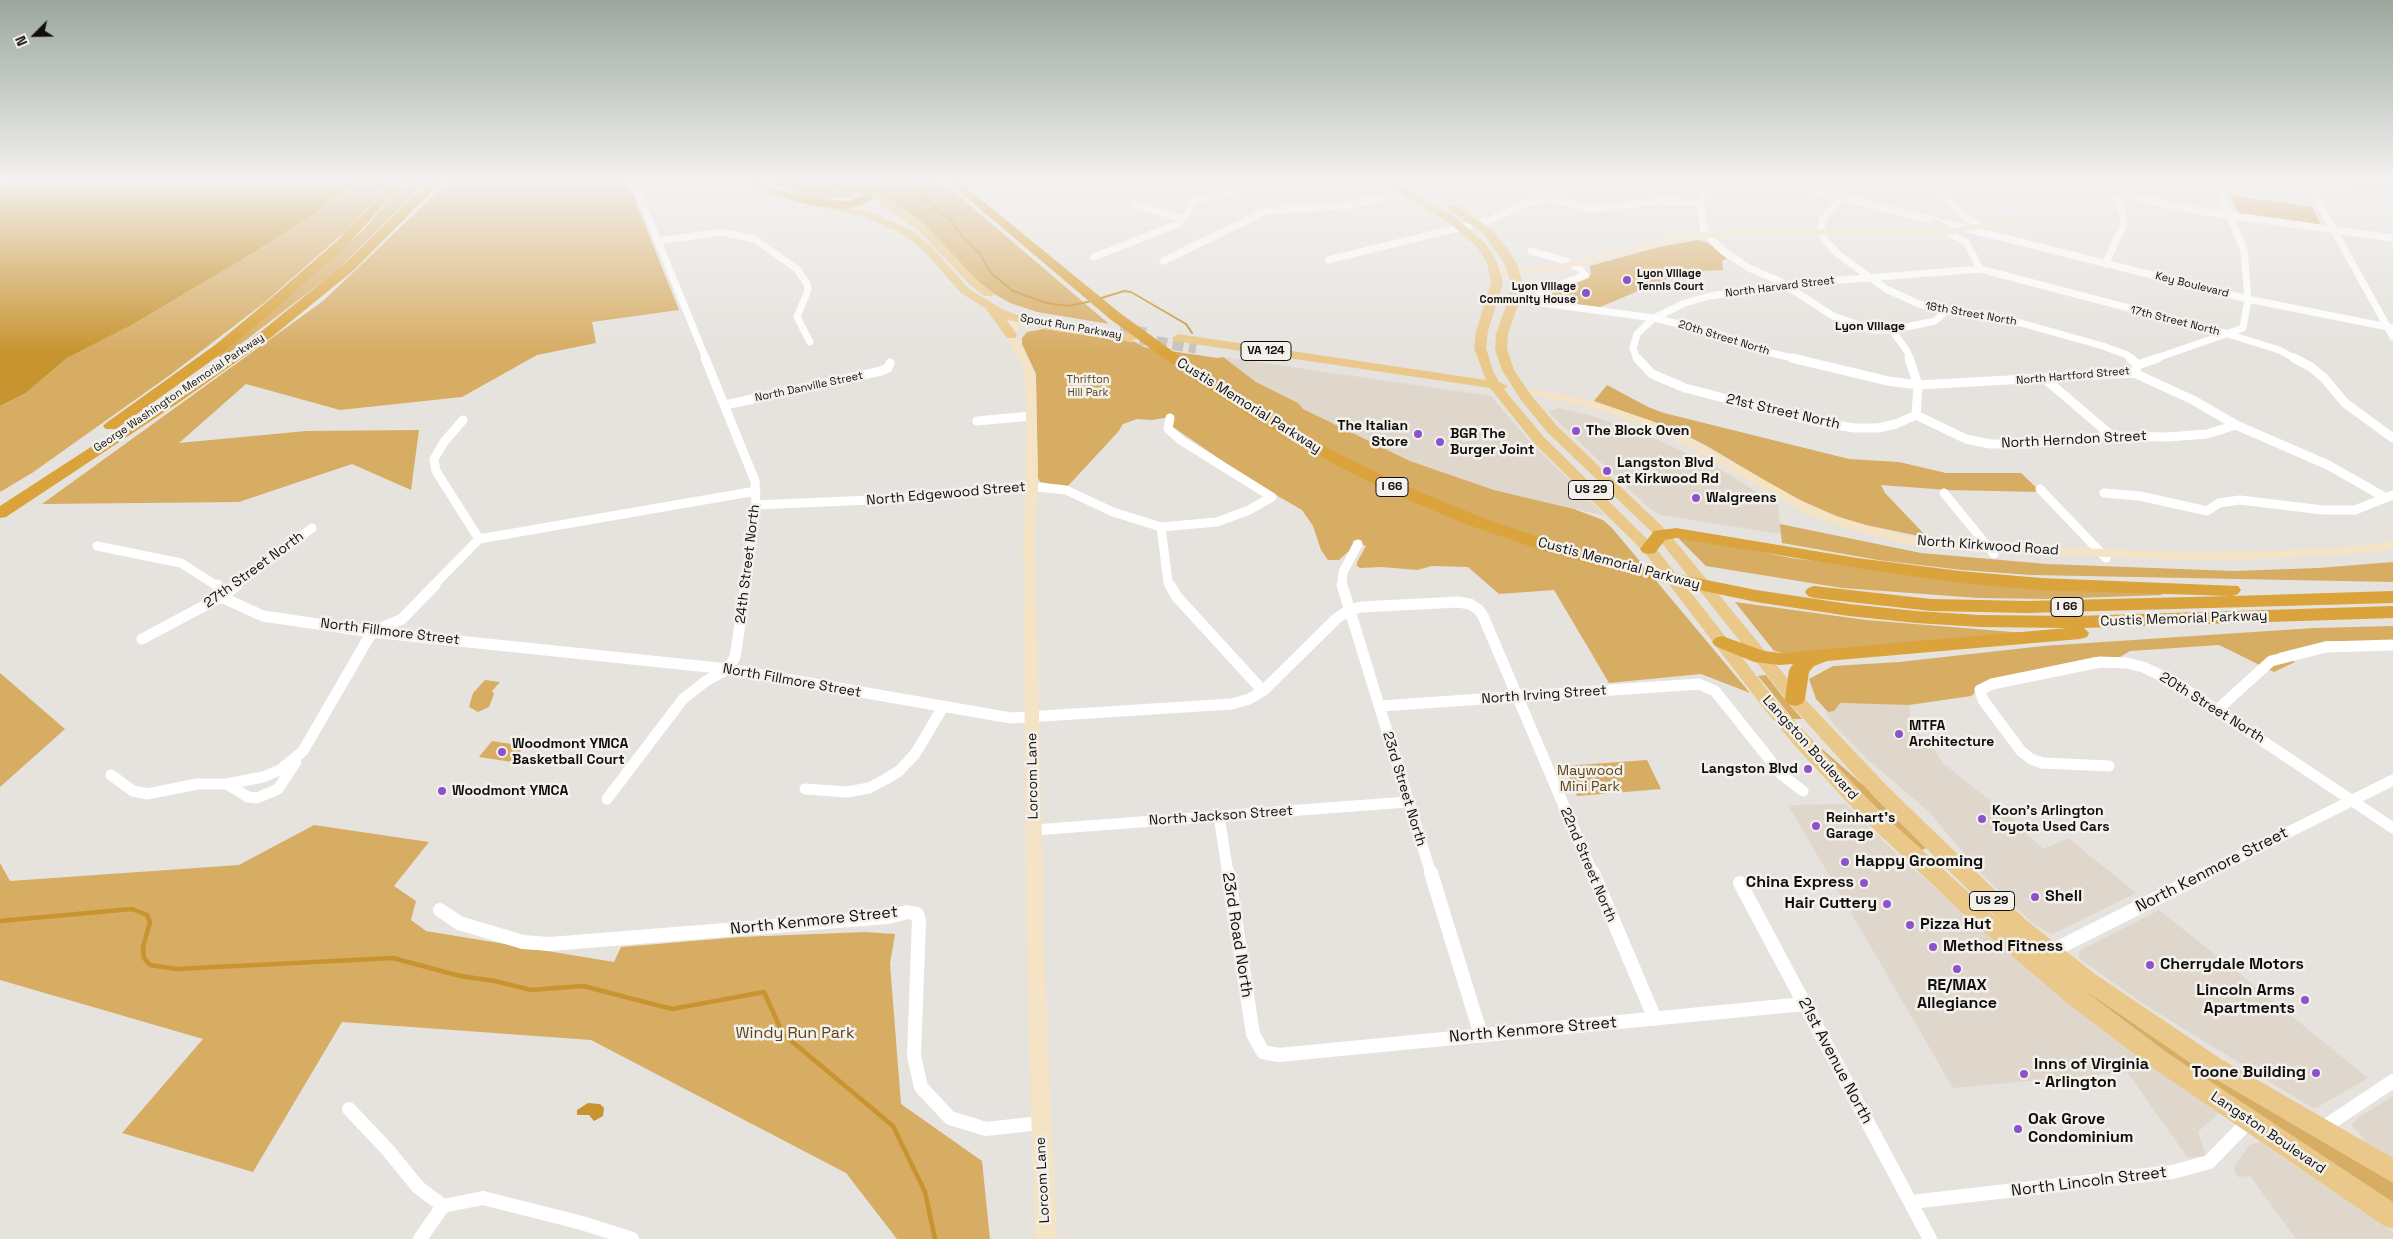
<!DOCTYPE html>
<html>
<head>
<meta charset="utf-8">
<style>
  body { margin:0 }
  #map { position:relative; width:2393px; height:1239px; overflow:hidden; background:#e6e3de; font-family:"Space Grotesk",sans-serif }
  canvas { display:block }
  .north { position:absolute; left:10px; top:10px; width:50px; height:50px; -webkit-text-stroke:4px #f4f1ec; paint-order:stroke; rotate:247deg; font-size:14px; font-weight:700; line-height:20px; text-align:center; color:#100f0d }
  .north::after { content:''; display:block; margin:auto; width:18px; height:22px; background:#100f0d; clip-path:polygon(50% 0,100% 100%,50% 72%,0 100%) }
</style>
</head>
<body>
<div id="map">
<canvas width="2393" height="1239"></canvas>
<div class="north">N</div>
</div>
<script>
const ctx = document.querySelector('canvas').getContext('2d');
ctx.lineJoin = 'round';
function paint(path, color) {
  ctx.fillStyle = color;
  ctx.fill(path, 'evenodd');
}
function toPath(rows) {
  const path = new Path2D();
  for (const r of rows) {
    path.moveTo(r[0], r[1]);
    for (let i = 2; i < r.length; i += 2) path.lineTo(r[i], r[i + 1]);
  }
  return path;
}
function stroke(path, color, width, dash) {
  ctx.strokeStyle = color;
  ctx.lineWidth = width;
  ctx.lineCap = dash ? 'butt' : 'round';
  ctx.setLineDash(dash || []);
  ctx.stroke(path);
}
function drawText(font, color, halo, rows, align = 'center') {
  ctx.font = font + ' "Space Grotesk",sans-serif';
  ctx.lineWidth = 5;
  ctx.setLineDash([]);
  ctx.textBaseline = 'middle';
  ctx.strokeStyle = halo;
  ctx.fillStyle = color;
  for (const [text, x, y, turn = 0] of rows) {
    ctx.save();
    ctx.translate(x, y);
    ctx.rotate((+turn || 0) * Math.PI / 180);
    ctx.textAlign = isNaN(turn) ? turn : align;
    if (halo) ctx.strokeText(text, 0, 0);
    ctx.fillText(text, 0, 0);
    ctx.restore();
  }
}
paint(toPath([
  [2227,180,2300,180,2304,188],
  [2314,180,2392,180,2393,198,2358,193,2353,185],
  [1223,357,1491,396,1531,443,1606,516,1494,490,1410,461,1302,409,1298,403,1256,382],
  [1558,408,1589,415,1643,433,1718,468,1778,505,1781,534,1660,515,1649,508,1552,416,1549,411],
  [1839,703,1909,705,1911,723,1924,741,1929,741,1943,763,2028,831,2027,835,2044,849,2068,838,2136,893,2051,935,2030,921,1977,869,1929,812,1866,758,1835,726,1825,713,1834,711],
  [1846,804,1898,855,1993,939,2219,1113,2198,1132,2206,1156,2188,1158,2127,1072,1953,1088,1788,805],
  [2159,910,2241,975,2368,1078,2316,1108,2309,1106,2139,1001,2079,958,2079,951],
  [2393,1096,2393,1160,2368,1144,2352,1125,2359,1117],
  [2260,1142,2393,1232,2393,1239,2296,1239,2250,1176,2237,1177,2234,1168,2249,1145]
]), '#dfd7cc');
paint(toPath([
  [350,180,394,180,346,231,264,303,170,375,32,473,0,492,0,406,26,393,67,358,132,325,258,250,315,213,346,188],
  [408,180,429,180,335,272,217,362,220,354,361,232],
  [450,180,627,180,679,310,592,322,596,343,537,355,462,397,340,410,246,384,179,443,306,431,419,430,411,490,352,464,239,502,42,504,323,301],
  [762,180,838,180,859,191,850,197,820,199,804,197],
  [852,180,940,180,1109,324,1037,312,1010,303,989,291,975,280,923,223,906,211],
  [2230,195,2312,207,2321,225,2239,214],
  [1698,240,1708,243,1727,259,1722,261,1723,270,1702,271,1667,279,1600,307,1555,302,1546,298,1546,295,1589,278,1591,274,1590,266,1659,247],
  [1043,329,1135,342,1144,347,1217,358,1223,357,1256,382,1298,403,1303,409,1410,461,1494,490,1574,509,1603,520,1612,528,1750,693,1701,674,1609,683,1554,590,1499,594,1468,567,1432,566,1417,570,1382,567,1360,568,1357,566,1357,562,1366,546,1354,540,1349,551,1339,560,1328,560,1321,550,1313,526,1302,510,1252,481,1173,427,1170,417,1152,420,1137,419,1123,424,1118,432,1067,487,1040,482,1038,478,1036,374,1022,344,1022,338,1027,332],
  [1607,385,1648,407,1664,413,1849,459,1899,462,1946,473,2021,473,2041,492,1947,490,1881,485,1885,493,1928,538,1866,525,1836,516,1791,496,1707,446,1674,429,1594,401],
  [1780,524,1921,553,2047,564,2233,571,2318,568,2393,562,2393,582,2031,575,1962,570,1878,560,1782,543],
  [1687,537,1791,558,1864,567,2158,591,2162,595,2049,599,1979,598,1842,588,1706,566,1679,539],
  [1735,602,1866,620,2025,633,1782,653,1774,651],
  [2393,626,2393,641,2326,641,2278,653,2295,662,2274,672,2219,645,2130,651,2120,657,2095,657,2048,667,1981,688,1971,696,1909,705,1840,703,1834,711,1828,712,1816,699,1809,679,1833,666,1899,662,2043,646,2314,628],
  [0,673,65,729,0,787],
  [1766,675,1783,697,1802,719,1793,719,1758,676],
  [485,680,500,682,492,691,494,694,489,707,478,712,469,707,473,693],
  [492,741,525,746,512,762,479,757],
  [1819,749,1822,749,1869,790,1926,848,1922,850,1898,830],
  [1647,760,1661,789,1577,796,1564,766],
  [314,825,429,842,394,886,416,901,411,920,426,931,614,962,621,947,741,937,865,932,895,934,890,964,901,1104,982,1161,990,1239,897,1239,846,1173,591,1040,342,1022,253,1172,122,1133,203,1039,0,980,0,863,10,881,239,865],
  [2060,971,2393,1179,2393,1205,2148,1042]
]), '#d7ac63');
paint(toPath([
  [9,180,350,180,350,182,346,188,315,213,258,250,132,325,67,358,26,393,0,406,0,185],
  [588,1103,600,1104,604,1108,603,1116,594,1121,589,1115,577,1115,577,1110]
]), '#c89430');
stroke(toPath([
  [778,180,806,188,819,189,840,184],
  [913,180,921,194,938,211,950,219,962,236,980,254,991,273,1013,291,1046,303,1068,306,1092,301],
  [1098,299,1124,291,1131,292,1186,324,1192,333]
]), '#c89430', 2);
stroke(toPath([
  [0,921,132,909,147,915,150,922,143,947,144,958,150,965,176,969,393,958,460,976,495,981,531,990,583,986,672,1009,764,992,783,1034,893,1126,925,1192,935,1239]
]), '#c89430', 4.5);
stroke(toPath([
  [1120,329,1146,333],
  [1140,339,1196,348]
]), '#c6c3bf', 11, [11, 5.5]);
stroke(toPath([
  [633,180,706,359],
  [1520,180,1524,184,1565,203,1592,209,1659,201,1700,203],
  [1722,180,1700,203,1704,231,1722,250,1749,268,1779,281,1833,316,1873,330,1892,330],
  [1772,180,1835,196],
  [1933,180,1963,215,1979,226],
  [2306,180,2393,337],
  [1429,185,1452,180],
  [1940,187,1951,188,1981,180],
  [2115,193,2199,211,2393,238],
  [1843,195,1857,180],
  [1848,199,2248,299,2393,328],
  [1840,200,1822,220,1821,232,1824,239,1839,255,1886,289,1919,304,1946,311,2014,321,2103,346,2127,355,2132,359],
  [1136,205,1182,219],
  [1947,232,1967,243,1980,269,2228,334,2279,350,2296,359],
  [659,241,721,232,754,239,797,269,807,284,808,290,797,317,810,342],
  [1531,251,1566,261,1580,269,1585,275,1540,293,1539,298,1542,303,1654,318,1716,333,1771,353,1797,359],
  [1094,257,1177,224,1186,215,1194,200,1284,180],
  [1328,260,1490,220,1519,206,1588,185,1597,180],
  [1163,261,1266,211,1342,206,1407,193],
  [2105,264,2123,227,2123,214,2115,193],
  [1637,359,1633,348,1637,334,1654,318,1685,303,1710,296,1791,284,1980,269],
  [1910,359,1907,351,1892,330,1935,321,1946,311],
  [2154,359,2243,328,2248,299,2244,250,2215,180]
]), '#fff', 7);
stroke(toPath([
  [705,358,755,481,756,505,746,586],
  [1637,358,1652,374,1685,388,1812,421,1854,428,1878,428,1896,424,1916,415],
  [1792,358,1888,381,1918,385,2134,373,2138,365,2158,358],
  [1909,358,1918,385,1916,415],
  [2130,358,2138,365],
  [2294,358,2311,367,2324,378,2345,403,2393,438],
  [2134,373,2193,400,2236,425,2328,465,2386,498],
  [2045,379,2112,436],
  [725,405,881,371,888,368,890,363],
  [1916,415,1966,439,1990,444,2027,444,2112,436,2167,437,2207,434,2236,425],
  [977,421,1031,416],
  [2040,489,2106,558],
  [1944,493,1994,554],
  [2104,493,2140,496,2207,511,2219,503,2240,500,2323,510,2355,510,2393,495],
  [756,505,893,499,1028,486,1066,490,1113,512,1161,527,1217,522,1249,510,1272,497,1182,441,1168,429,1170,418],
  [1161,527,1168,582,1171,586],
  [479,539,756,491],
  [97,546,181,563,217,586],
  [235,586,312,528],
  [433,586,479,539,436,471,434,459,444,442,463,420],
  [1342,586,1343,572,1358,544]
]), '#fff', 9);
stroke(toPath([
  [217,585,221,597,263,616,372,632,728,669,1011,718,1232,704,1249,699,1263,691,1336,619,1349,610,1361,607,1458,602,1470,604,1479,610,1483,616,1593,874],
  [1170,585,1177,597,1263,691],
  [1342,585,1431,874],
  [142,639,221,597,237,585],
  [1380,706,1699,684,1715,691,1782,775,1803,791],
  [2217,710,2271,661,2326,647,2393,645],
  [2109,766,2042,763,2031,759,2021,751,1983,700,1980,690,1992,684,2100,662,2127,663,2143,667,2173,681,2393,828],
  [111,775,133,791,147,794,197,784,227,784,263,777,280,770,303,751,372,632,402,619,435,585],
  [227,784,248,797,257,798,278,789,296,762],
  [805,789,847,792,869,788,886,779,899,771,915,754,943,707],
  [607,799,683,699,706,681,728,669,735,657,746,585],
  [1219,816,1228,874],
  [1034,830,1407,802],
  [2205,874,2393,780]
]), '#fff', 11);
stroke(toPath([
  [1228,873,1253,1034,1263,1052,1279,1055,1804,1004],
  [1431,873,1481,1035],
  [1593,873,1655,1019],
  [1740,883,1930,1239],
  [440,910,459,923,523,942,550,944,888,917,907,912,917,914,919,921,914,1056,921,1087,950,1118,986,1129,1040,1123],
  [2050,952,2207,873],
  [349,1109,387,1149,418,1187,443,1206,483,1198,582,1223,632,1239],
  [2321,1129,2393,1081],
  [1911,1202,2173,1172,2209,1162,2249,1121],
  [420,1239,443,1206]
]), '#fff', 14);
paint(toPath([
  [2151,180,2163,180,2051,215,1947,235,1780,235,1706,238,1673,242,1552,272,1495,275,1490,272,1495,269,1552,266,1673,236,1706,232,1780,229,1941,229,1930,221,1934,218,1947,225,1950,229,2047,211,2151,180],
  [1017,316,1022,319,1015,334,1032,366,1036,391,1038,486,1035,539,1045,976,1057,1239,1035,1239,1027,976,1023,539,1026,486,1026,391,1022,366,1005,334,1012,319,1017,316],
  [1519,386,1592,401,1652,421,1698,443,1811,506,1846,520,1910,537,1981,544,2183,552,2262,551,2356,546,2393,541,2393,549,2356,554,2262,559,2183,560,1981,552,1910,545,1838,526,1803,512,1690,447,1644,425,1585,406,1515,391,1514,389,1519,386]
]), '#f4e3c4');
paint(toPath([
  [1377,180,1389,180,1455,217,1485,243,1497,262,1503,283,1488,331,1486,348,1493,371,1499,382,1508,386,1504,389,1506,392,1544,437,1655,547,1777,702,1876,808,2001,922,1875,798,1789,703,1657,537,1547,432,1521,400,1502,370,1495,349,1496,334,1510,294,1510,281,1505,264,1483,233,1448,209,1448,205,1456,205,1491,229,1507,248,1517,264,1522,281,1522,294,1508,334,1507,349,1514,370,1531,395,1557,426,1667,531,1801,695,1889,788,2026,920,2095,974,2221,1059,2393,1158,2393,1183,2205,1073,2080,987,2169,1054,2393,1202,2393,1229,2384,1226,2153,1068,2066,1002,1968,918,1862,818,1796,747,1765,710,1645,553,1534,443,1490,388,1174,341,1172,338,1178,334,1486,380,1474,348,1476,331,1491,283,1487,262,1477,247,1447,221,1377,180],
  [870,190,903,209,927,227,977,280,992,292,994,294,992,296,984,296,969,284,919,231,866,195,866,191,870,190],
  [827,202,875,214,911,230,931,246,969,289,1002,309,1020,316,1131,334,1137,338,1131,342,1045,329,1006,319,1017,335,1015,338,1007,338,985,308,961,293,923,250,903,234,867,218,823,207,823,203,827,202]
]), '#e9c88a');
paint(toPath([
  [395,180,407,180,346,246,272,312,225,351,116,429,106,429,103,426,106,423,215,345,262,306,338,240,395,180],
  [431,180,443,180,354,270,273,336,181,401,6,517,0,518,0,506,171,395,263,330,344,264,431,180],
  [746,180,760,180,778,190,814,198,847,201,863,195,840,180,853,180,876,193,872,199,864,204,847,209,814,206,770,194,746,180],
  [946,180,957,180,1120,313,1204,374,1267,414,1342,456,1406,486,1480,517,1562,545,1652,569,1756,590,1849,604,1916,611,1980,615,2076,616,2393,606,2393,618,2084,628,2089,633,2087,637,2080,639,1827,661,1814,666,1809,672,1805,699,1802,704,1795,706,1788,704,1785,699,1789,670,1793,664,1780,665,1754,662,1715,646,1712,642,1715,638,1722,636,1764,651,1780,653,2067,628,1980,627,1916,623,1849,616,1756,602,1652,580,1550,553,1468,525,1394,494,1330,462,1257,420,1194,380,1110,319,946,180],
  [1676,528,1857,558,1960,571,2041,578,2238,586,2241,590,2238,594,2233,596,2393,591,2393,603,2027,613,1931,611,1814,598,1808,596,1805,592,1808,588,1814,586,1931,599,2027,601,2230,596,2041,590,1960,583,1857,568,1676,538,1665,540,1655,553,1649,554,1643,553,1640,549,1654,531,1676,528]
]), '#daa33c');
const sky = ctx.createLinearGradient(0, 0, 0, 353);
sky.addColorStop(0, '#9ba79e');
sky.addColorStop(0.51, '#f4f2f0');
sky.addColorStop(1, '#f4f2f000');
ctx.fillStyle = sky;
ctx.fillRect(0, 0, 2393, 353);
for (const [x, y, r, color] of [
  [1627,280,5,"#8b52c9"],
  [1586,293,5,"#8b52c9"],
  [1576,431,5,"#8b52c9"],
  [1418,434,5,"#8b52c9"],
  [1440,442,5,"#8b52c9"],
  [1607,471,5,"#8b52c9"],
  [1696,498,5,"#8b52c9"],
  [1899,734,5,"#8b52c9"],
  [502,752,5,"#8b52c9"],
  [1808,769,5,"#8b52c9"],
  [442,791,5,"#8b52c9"],
  [1982,819,5,"#8b52c9"],
  [1816,826,5,"#8b52c9"],
  [1845,862,5,"#8b52c9"],
  [1864,883,5,"#8b52c9"],
  [2035,897,5,"#8b52c9"],
  [1887,904,5,"#8b52c9"],
  [1910,925,5,"#8b52c9"],
  [1933,947,5,"#8b52c9"],
  [2150,965,5,"#8b52c9"],
  [1957,969,5,"#8b52c9"],
  [2305,1000,5,"#8b52c9"],
  [2316,1073,5,"#8b52c9"],
  [2024,1074,5,"#8b52c9"],
  [2018,1129,5,"#8b52c9"]
]) {
  const dot = new Path2D();
  dot.arc(x, y, r, 0, 2 * Math.PI);
  ctx.fillStyle = color;
  ctx.fill(dot);
  stroke(dot, '#f4f1ec', 2);
}
drawText('bold 11px', '#100f0d', '#f4f1ec', [
  ["Lyon Village",1637,274],
  ["Tennis Court",1637,287],
  ["Lyon Village",1576,287,"right"],
  ["Community House",1576,300,"right"]
], 'left');
drawText('11px', '#100f0d', '#f4f1ec', [
  ["Key Boulevard",2192,285,14],
  ["North Harvard Street",1780,287,-7],
  ["18th Street North",1971,314,10],
  ["17th Street North",2175,321,14],
  ["Spout Run Parkway",1071,327,10],
  ["20th Street North",1724,338,17],
  ["North Hartford Street",2073,376,-5],
  ["North Danville Street",809,387,-12],
  ["George Washington Memorial Parkway",179,393,-34]
]);
drawText('11px', '#5b451e', '#f4f1ec', [
  ["Thrifton",1088,380],
  ["Hill Park",1088,393]
]);
drawText('bold 12px', '#100f0d', '#f4f1ec', [
  ["Lyon Village",1870,327]
]);
for (const [x, y, w] of [
  [1266,351,50],
  [1392,487,32],
  [1591,490,45],
  [2067,607,32],
  [1992,901,45]
]) {
  const box = new Path2D();
  box.roundRect(x - w / 2, y - 9.5, w, 19, 4);
  ctx.fillStyle = '#f4f1ec';
  ctx.fill(box);
  stroke(box, '#100f0d', 1);
}
drawText('bold 12px', '#100f0d', null, [
  ["VA 124",1266,351],
  ["I 66",1392,487],
  ["US 29",1591,490],
  ["I 66",2067,607],
  ["US 29",1992,901]
]);
drawText('14px', '#100f0d', '#f4f1ec', [
  ["Custis Memorial Parkway",1249,406,32],
  ["21st Street North",1783,412,13],
  ["North Herndon Street",2074,440,-3],
  ["North Edgewood Street",946,494,-5],
  ["North Kirkwood Road",1988,546,4],
  ["24th Street North",748,564,-83],
  ["Custis Memorial Parkway",1619,564,15],
  ["27th Street North",254,570,-36],
  ["Custis Memorial Parkway",2184,619,-2],
  ["North Fillmore Street",390,632,7],
  ["North Fillmore Street",792,681,10],
  ["North Irving Street",1544,695,-4],
  ["20th Street North",2212,708,32],
  ["Langston Boulevard",1810,748,48],
  ["Lorcom Lane",1033,776,-91],
  ["23rd Street North",1404,789,73],
  ["North Jackson Street",1221,816,-4],
  ["22nd Street North",1588,865,67],
  ["Langston Boulevard",2268,1133,34],
  ["Lorcom Lane",1043,1180,-93]
]);
drawText('bold 14px', '#100f0d', '#f4f1ec', [
  ["The Italian",1408,426,"right"],
  ["Store",1408,442,"right"],
  ["The Block Oven",1586,431],
  ["BGR The",1450,434],
  ["Burger Joint",1450,450],
  ["Langston Blvd",1617,463],
  ["at Kirkwood Rd",1617,479],
  ["Walgreens",1706,498],
  ["MTFA",1909,726],
  ["Architecture",1909,742],
  ["Woodmont YMCA",512,744],
  ["Basketball Court",512,760],
  ["Langston Blvd",1798,769,"right"],
  ["Woodmont YMCA",452,791],
  ["Koon's Arlington",1992,811],
  ["Toyota Used Cars",1992,827],
  ["Reinhart's",1826,818],
  ["Garage",1826,834]
], 'left');
drawText('14px', '#5b451e', '#f4f1ec', [
  ["Maywood",1590,771],
  ["Mini Park",1590,787]
]);
drawText('bold 16px', '#100f0d', '#f4f1ec', [
  ["Happy Grooming",1855,862],
  ["China Express",1854,883,"right"],
  ["Shell",2045,897],
  ["Hair Cuttery",1877,904,"right"],
  ["Pizza Hut",1920,925],
  ["Method Fitness",1943,947],
  ["Cherrydale Motors",2160,965],
  ["RE/MAX",1957,986,"center"],
  ["Allegiance",1957,1004,"center"],
  ["Lincoln Arms",2295,991,"right"],
  ["Apartments",2295,1009,"right"],
  ["Inns of Virginia",2034,1065],
  ["- Arlington",2034,1083],
  ["Toone Building",2306,1073,"right"],
  ["Oak Grove",2028,1120],
  ["Condominium",2028,1138]
], 'left');
drawText('16px', '#100f0d', '#f4f1ec', [
  ["North Kenmore Street",2212,870,-27],
  ["North Kenmore Street",814,921,-6],
  ["23rd Road North",1237,935,81],
  ["North Kenmore Street",1533,1030,-5],
  ["21st Avenue North",1835,1061,62],
  ["North Lincoln Street",2089,1182,-7]
]);
drawText('16px', '#5b451e', '#f4f1ec', [
  ["Windy Run Park",795,1034]
]);
</script>
</body>
</html>
